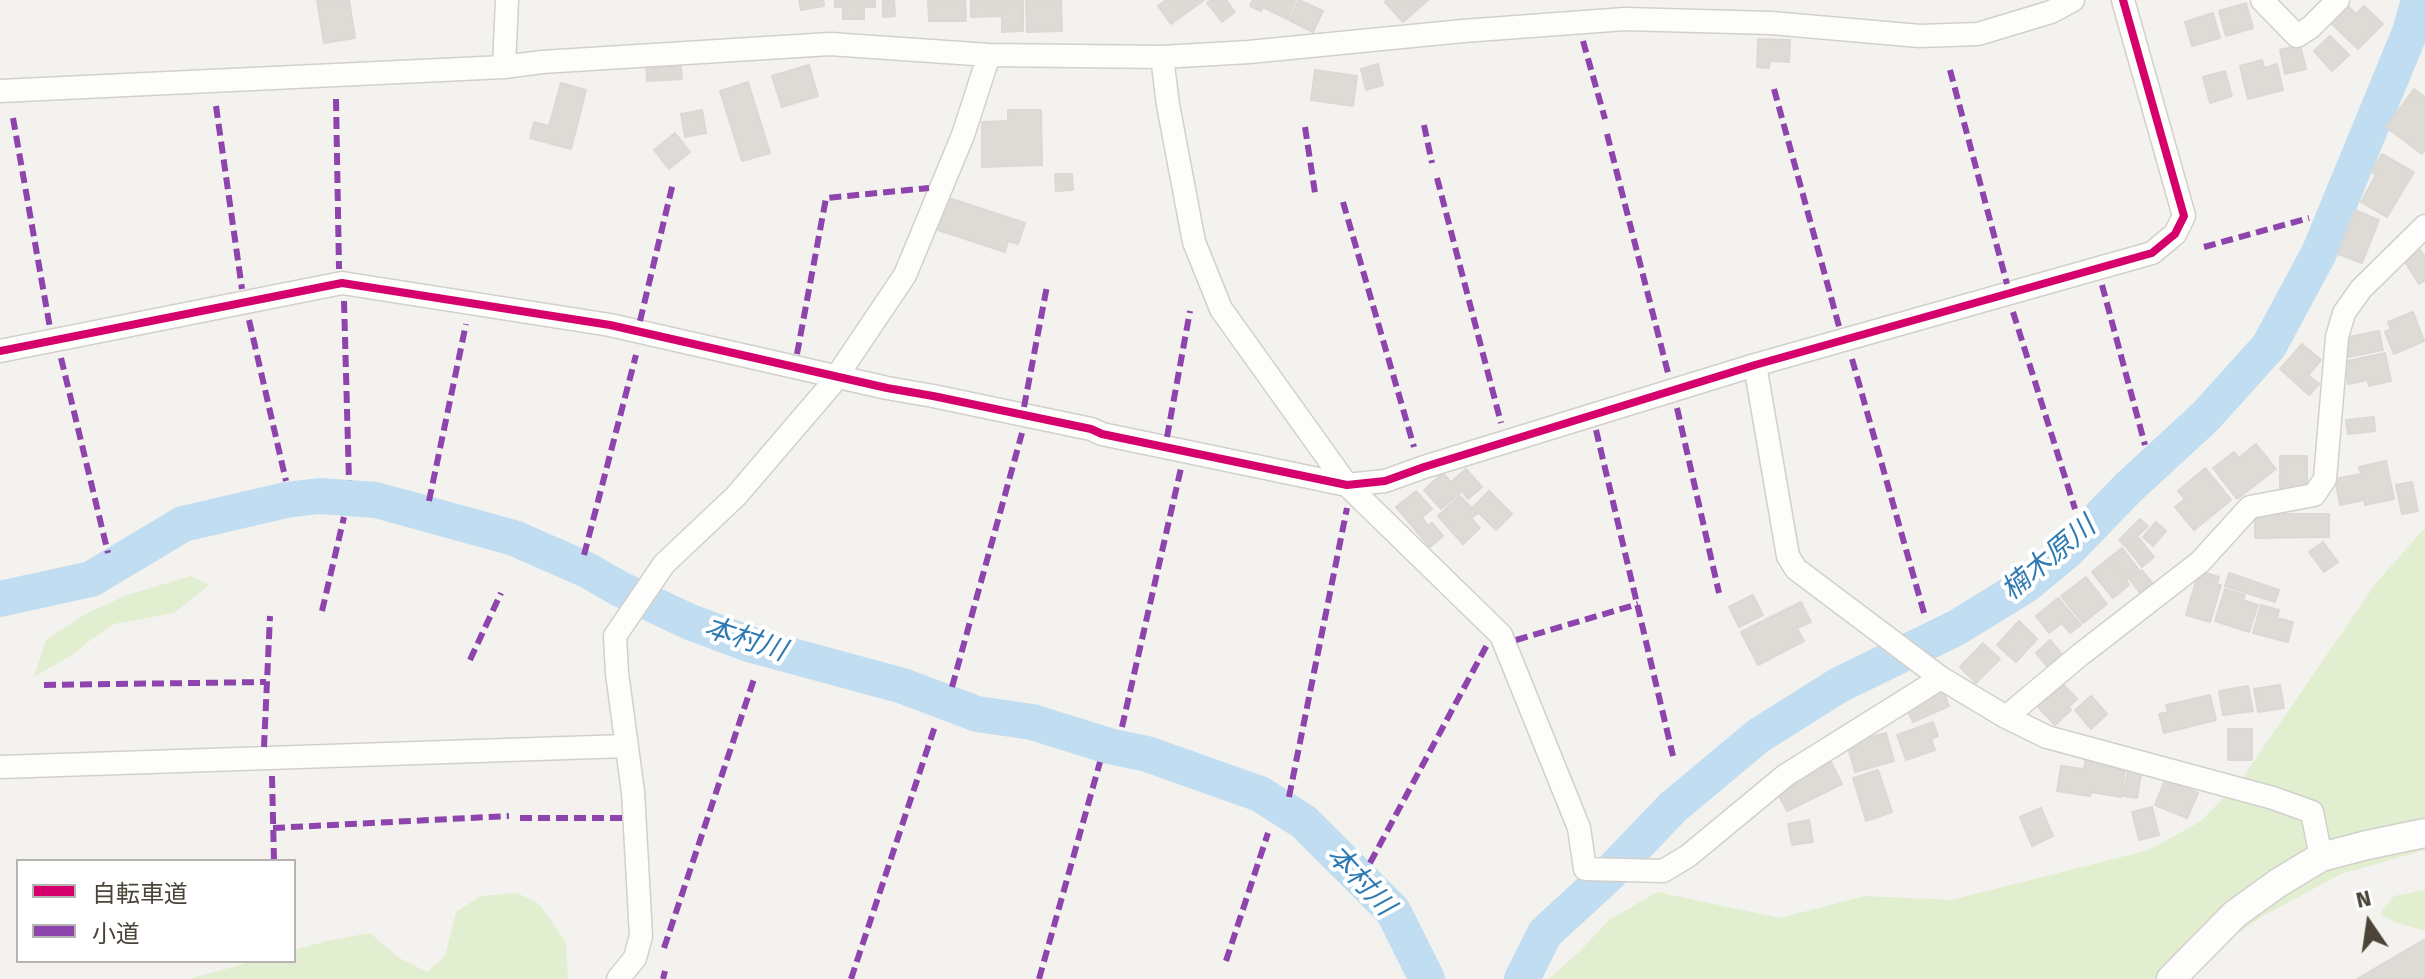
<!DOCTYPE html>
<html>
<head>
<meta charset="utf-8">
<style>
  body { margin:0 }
  #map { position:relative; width:2425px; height:979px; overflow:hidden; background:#f4f2ee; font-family:"Fira Sans","Noto Sans JP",sans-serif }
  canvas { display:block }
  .legend { position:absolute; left:16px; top:859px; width:280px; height:104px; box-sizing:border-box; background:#fff; border:2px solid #b7b4b0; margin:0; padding:10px 14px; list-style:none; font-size:24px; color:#4b4439 }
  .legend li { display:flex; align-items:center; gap:16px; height:40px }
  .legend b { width:40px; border:2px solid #b7b4b0 }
  .north { position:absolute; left:2329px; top:883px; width:80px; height:80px; -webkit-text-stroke:6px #fff; paint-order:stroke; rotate:347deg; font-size:22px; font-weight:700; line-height:32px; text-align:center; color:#4b4439 }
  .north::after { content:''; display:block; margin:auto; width:28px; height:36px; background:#4b4439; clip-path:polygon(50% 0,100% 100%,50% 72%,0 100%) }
</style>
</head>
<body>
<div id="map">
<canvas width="2425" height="979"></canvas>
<ul class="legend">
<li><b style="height:10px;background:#d6006c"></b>自転車道</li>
<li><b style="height:10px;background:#8e44ad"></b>小道</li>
</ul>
<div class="north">N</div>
</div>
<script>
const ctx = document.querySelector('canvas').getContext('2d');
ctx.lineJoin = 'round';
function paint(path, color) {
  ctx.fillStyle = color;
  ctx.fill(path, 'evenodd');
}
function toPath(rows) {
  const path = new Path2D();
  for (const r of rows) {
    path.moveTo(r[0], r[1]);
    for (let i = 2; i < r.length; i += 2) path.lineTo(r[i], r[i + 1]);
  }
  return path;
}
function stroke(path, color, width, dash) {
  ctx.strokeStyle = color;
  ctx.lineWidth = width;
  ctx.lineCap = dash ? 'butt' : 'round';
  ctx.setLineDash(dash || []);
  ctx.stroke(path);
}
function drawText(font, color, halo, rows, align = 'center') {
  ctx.font = font + ' "Fira Sans","Noto Sans JP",sans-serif';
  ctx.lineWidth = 8;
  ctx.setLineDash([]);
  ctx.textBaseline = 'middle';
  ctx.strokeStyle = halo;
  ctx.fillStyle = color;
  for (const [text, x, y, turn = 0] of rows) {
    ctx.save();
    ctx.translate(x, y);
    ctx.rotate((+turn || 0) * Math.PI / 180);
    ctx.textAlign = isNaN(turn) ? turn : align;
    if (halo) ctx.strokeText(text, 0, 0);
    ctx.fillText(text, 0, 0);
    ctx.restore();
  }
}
paint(toPath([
  [2425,528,2425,850,2341,874,2261,917,2173,979,1549,979,1581,950,1609,920,1657,892,1780,918,1865,896,1951,900,2149,850,2201,821,2241,780,2376,583],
  [191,576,209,585,174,613,114,624,89,641,75,653,34,677,46,640,87,613,127,595],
  [2425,890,2425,931,2395,922,2380,914,2394,896],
  [517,893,539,904,566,942,568,979,189,979,254,961,294,961,294,950,327,941,370,933,399,958,427,972,445,956,456,912,481,896]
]), '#e1eecf');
stroke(toPath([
  [0,599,91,579,183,524,286,500,319,496,376,500,514,538,587,570,620,589,690,622,752,645,903,686,977,714,1032,722,1109,746,1147,754,1260,794,1304,822,1393,911,1427,979],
  [1522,979,1545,933,1606,877,1673,807,1758,736,1839,685,1956,628,2026,585,2067,551,2128,488,2206,416,2269,346,2319,253,2410,32,2419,0]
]), '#c0ddf1', 36);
const building = toPath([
  [317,0,349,0,355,38,324,43,317,0],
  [799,0,823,0,824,6,801,10,799,0],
  [835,0,875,0,875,7,864,7,864,19,843,19,843,7,835,7,835,0],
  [883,0,894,0,895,16,883,17,883,0],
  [928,0,965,0,966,21,929,21,928,0],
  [971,0,1023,0,1023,31,1002,32,1002,16,971,17,971,0],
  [1026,0,1061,0,1062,31,1027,32,1026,0],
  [1166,0,1204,0,1171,24,1158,6,1166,0],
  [1211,0,1226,0,1235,12,1222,22,1207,3,1211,0],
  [1253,0,1296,0,1287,19,1263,7,1261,11,1250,6,1253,0],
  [1299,0,1323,11,1313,32,1289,20,1299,0],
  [1387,0,1428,0,1403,22,1385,2,1387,0],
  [2246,3,2253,28,2226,36,2219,11,2246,3],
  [2348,6,2356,14,2364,6,2383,24,2358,49,2331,23,2348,6],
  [2213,13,2220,38,2192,46,2185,22,2213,13],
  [2330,36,2349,55,2332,71,2314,51,2330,36],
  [1758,39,1790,40,1789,62,1770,61,1769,68,1757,67,1758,39],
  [2300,45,2306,69,2285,74,2280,50,2300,45],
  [680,60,682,79,647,81,646,62,680,60],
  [2262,60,2264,68,2277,64,2283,90,2248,99,2240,66,2262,60],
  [1378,64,1383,85,1366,90,1361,69,1378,64],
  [809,65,818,96,782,107,772,76,809,65],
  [1315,70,1357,76,1353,106,1311,100,1315,70],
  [2225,71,2232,96,2210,103,2203,77,2225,71],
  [748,82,770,153,742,161,720,91,748,82],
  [561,83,586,90,571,149,530,138,534,122,549,126,561,83],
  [2414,89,2425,97,2425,150,2422,154,2386,127,2414,89],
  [702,110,706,133,685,137,681,114,702,110],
  [1008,110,1041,110,1042,165,982,167,982,122,1008,121,1008,110],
  [675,133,690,152,669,169,654,150,675,133],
  [2382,154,2414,172,2387,217,2361,202,2376,175,2372,172,2382,154],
  [1055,174,1072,174,1073,190,1056,191,1055,174],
  [949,198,1025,223,1018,244,1008,241,1005,252,938,230,949,198],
  [2355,210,2379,220,2362,263,2338,254,2355,210],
  [2416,244,2425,257,2425,280,2419,284,2400,254,2416,244],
  [2413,312,2424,341,2394,354,2385,332,2391,329,2388,322,2413,312],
  [2379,331,2383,350,2348,357,2344,338,2379,331],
  [2302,344,2321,360,2308,375,2319,384,2309,395,2280,369,2302,344],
  [2385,353,2391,381,2369,386,2367,380,2348,384,2343,362,2385,353],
  [2374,417,2375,431,2348,434,2346,420,2374,417],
  [2256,444,2276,469,2237,499,2213,468,2234,452,2239,458,2256,444],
  [2280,456,2307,456,2307,489,2280,489,2280,456],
  [2386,461,2394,499,2365,505,2364,500,2340,505,2335,479,2361,474,2359,467,2386,461],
  [2205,468,2231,500,2194,530,2175,507,2185,499,2178,491,2205,468],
  [1466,469,1482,487,1468,499,1462,491,1441,509,1424,490,1443,473,1451,482,1466,469],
  [2412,482,2418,511,2402,514,2396,485,2412,482],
  [1416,491,1432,509,1422,517,1428,526,1432,523,1443,536,1430,547,1396,507,1416,491],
  [1489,491,1512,514,1496,530,1473,507,1489,491],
  [1460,496,1477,514,1471,518,1480,528,1463,544,1438,516,1460,496],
  [2255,514,2329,514,2329,537,2255,538,2255,514],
  [2140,519,2148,526,2126,547,2119,540,2140,519],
  [2156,522,2166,531,2153,546,2143,537,2156,522],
  [2139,538,2154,557,2142,567,2127,548,2139,538],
  [2323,542,2338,562,2324,572,2309,552,2323,542],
  [2122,548,2139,570,2127,580,2109,558,2122,548],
  [2108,559,2129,585,2113,598,2092,572,2108,559],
  [2142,570,2157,589,2145,599,2130,580,2142,570],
  [2199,571,2219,577,2217,584,2221,585,2210,622,2186,615,2199,571],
  [2229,573,2279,590,2275,602,2225,586,2229,573],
  [2086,577,2107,604,2083,623,2061,596,2086,577],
  [2225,589,2245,595,2243,600,2258,605,2249,632,2215,621,2225,589],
  [1753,595,1763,615,1739,627,1729,607,1753,595],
  [2058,598,2081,625,2070,633,2062,623,2049,633,2036,616,2058,598],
  [1801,602,1811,622,1797,628,1804,641,1758,665,1741,632,1801,602],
  [2261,605,2279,610,2277,618,2293,622,2288,642,2253,633,2261,605],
  [2019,621,2037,639,2016,662,1997,645,2019,621],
  [2050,640,2061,653,2047,666,2036,653,2050,640],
  [1983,643,2000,659,1976,683,1960,667,1983,643],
  [2060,681,2077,699,2069,707,2071,710,2055,725,2035,704,2060,681],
  [2280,685,2284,708,2258,712,2254,689,2280,685],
  [2248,686,2253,711,2223,715,2219,691,2248,686],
  [1943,691,1949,706,1913,722,1906,707,1943,691],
  [2210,695,2216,720,2164,733,2159,714,2168,712,2166,705,2210,695],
  [2091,696,2107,714,2091,729,2075,710,2091,696],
  [1933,722,1938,736,1931,739,1935,750,1906,760,1897,735,1933,722],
  [2228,729,2252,729,2252,760,2228,760,2228,729],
  [1886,733,1894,761,1855,772,1847,744,1886,733],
  [2086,757,2126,764,2121,797,2091,792,2090,796,2057,791,2061,766,2084,769,2086,757],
  [1831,762,1842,784,1787,811,1776,790,1831,762],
  [2129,766,2142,768,2137,798,2123,796,2129,766],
  [1878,770,1892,812,1866,821,1853,778,1878,770],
  [2165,780,2198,793,2187,818,2155,805,2165,780],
  [2152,807,2159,835,2139,840,2132,812,2152,807],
  [2041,808,2053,836,2032,846,2020,817,2041,808],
  [1809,820,1813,842,1792,845,1788,824,1809,820],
  [2425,939,2425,979,2357,979,2425,939]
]);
paint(building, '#dedbd6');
stroke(building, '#dcd9d4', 2);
const minor = toPath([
  [2262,0,2297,36,2311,27,2338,0],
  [1162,57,1168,105,1194,242,1221,309,1347,485,1501,635,1579,828,1585,869,1663,871,1688,856,1786,775,1941,678],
  [504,67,507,0],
  [0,91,504,67,542,62,830,44,989,55,1162,57,1249,52,1463,31,1625,19,1771,23,1920,36,1978,34,2051,12,2073,0],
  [0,351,342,283,610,325,887,388,933,396,1091,429,1102,434,1347,485,1385,481,1424,467,1755,365,2152,253,2175,234,2184,216,2123,0],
  [1755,365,1788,556,1796,569,1941,678,2006,717,2047,737,2273,798,2312,812,2321,857],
  [2006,717,2080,655,2200,562,2250,507,2314,495,2325,479,2337,337,2344,313,2361,289,2425,226],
  [0,767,626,746],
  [618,979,635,958,641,936,633,792,617,673,615,636,664,564,736,496,831,385,905,275,963,135,989,55]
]);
const tertiary = toPath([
  [2171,979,2235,914,2278,883,2321,857,2367,845,2425,833]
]);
stroke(minor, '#d2d0cb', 25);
stroke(tertiary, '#d2d0cb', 31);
stroke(minor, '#fdfdfc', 22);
stroke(tertiary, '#fdfdfc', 28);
stroke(toPath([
  [1583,41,1605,119],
  [1950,70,2007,284],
  [1774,89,1840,330],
  [336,99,339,269],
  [216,106,242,289],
  [13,118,50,328],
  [1424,125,1432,163],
  [1305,127,1315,193],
  [1607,134,1669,377],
  [1437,178,1501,423],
  [1343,202,1414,447],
  [2204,247,2309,218],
  [2102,285,2145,445],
  [344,301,349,481],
  [2013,312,2075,509],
  [249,320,286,481],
  [640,321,673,183],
  [797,354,826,198,929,188],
  [61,358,108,553],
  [1852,359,1924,613],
  [1024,407,1047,286],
  [1677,408,1719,593],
  [1596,430,1673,756],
  [1167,437,1190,311],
  [429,501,466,324],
  [584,555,636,355],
  [322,611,344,517],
  [1516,640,1638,604],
  [470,660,501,593],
  [44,685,266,682],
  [952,687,1022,433],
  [1122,727,1181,468],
  [264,747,270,616],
  [272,776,274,861],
  [1289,797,1347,508],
  [520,818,624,818],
  [273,828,509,816],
  [1370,863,1488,643],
  [16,883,18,883],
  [664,948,754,679],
  [1226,961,1268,833],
  [663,979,665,971],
  [851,979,936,723],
  [1039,979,1100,762]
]), '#8e44ad', 6, [12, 6]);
stroke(toPath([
  [0,351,342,283,610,325,887,388,933,396,1091,429,1102,434,1347,485,1385,481,1424,467,1755,365,2152,253,2175,234,2184,216,2123,0]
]), '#d6006c', 8);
drawText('italic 28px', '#2e7ab2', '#fff', [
  ["楠木原川",2049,559,-40],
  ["本村川",745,640,18],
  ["本村川",1360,881,47]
]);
</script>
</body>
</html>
